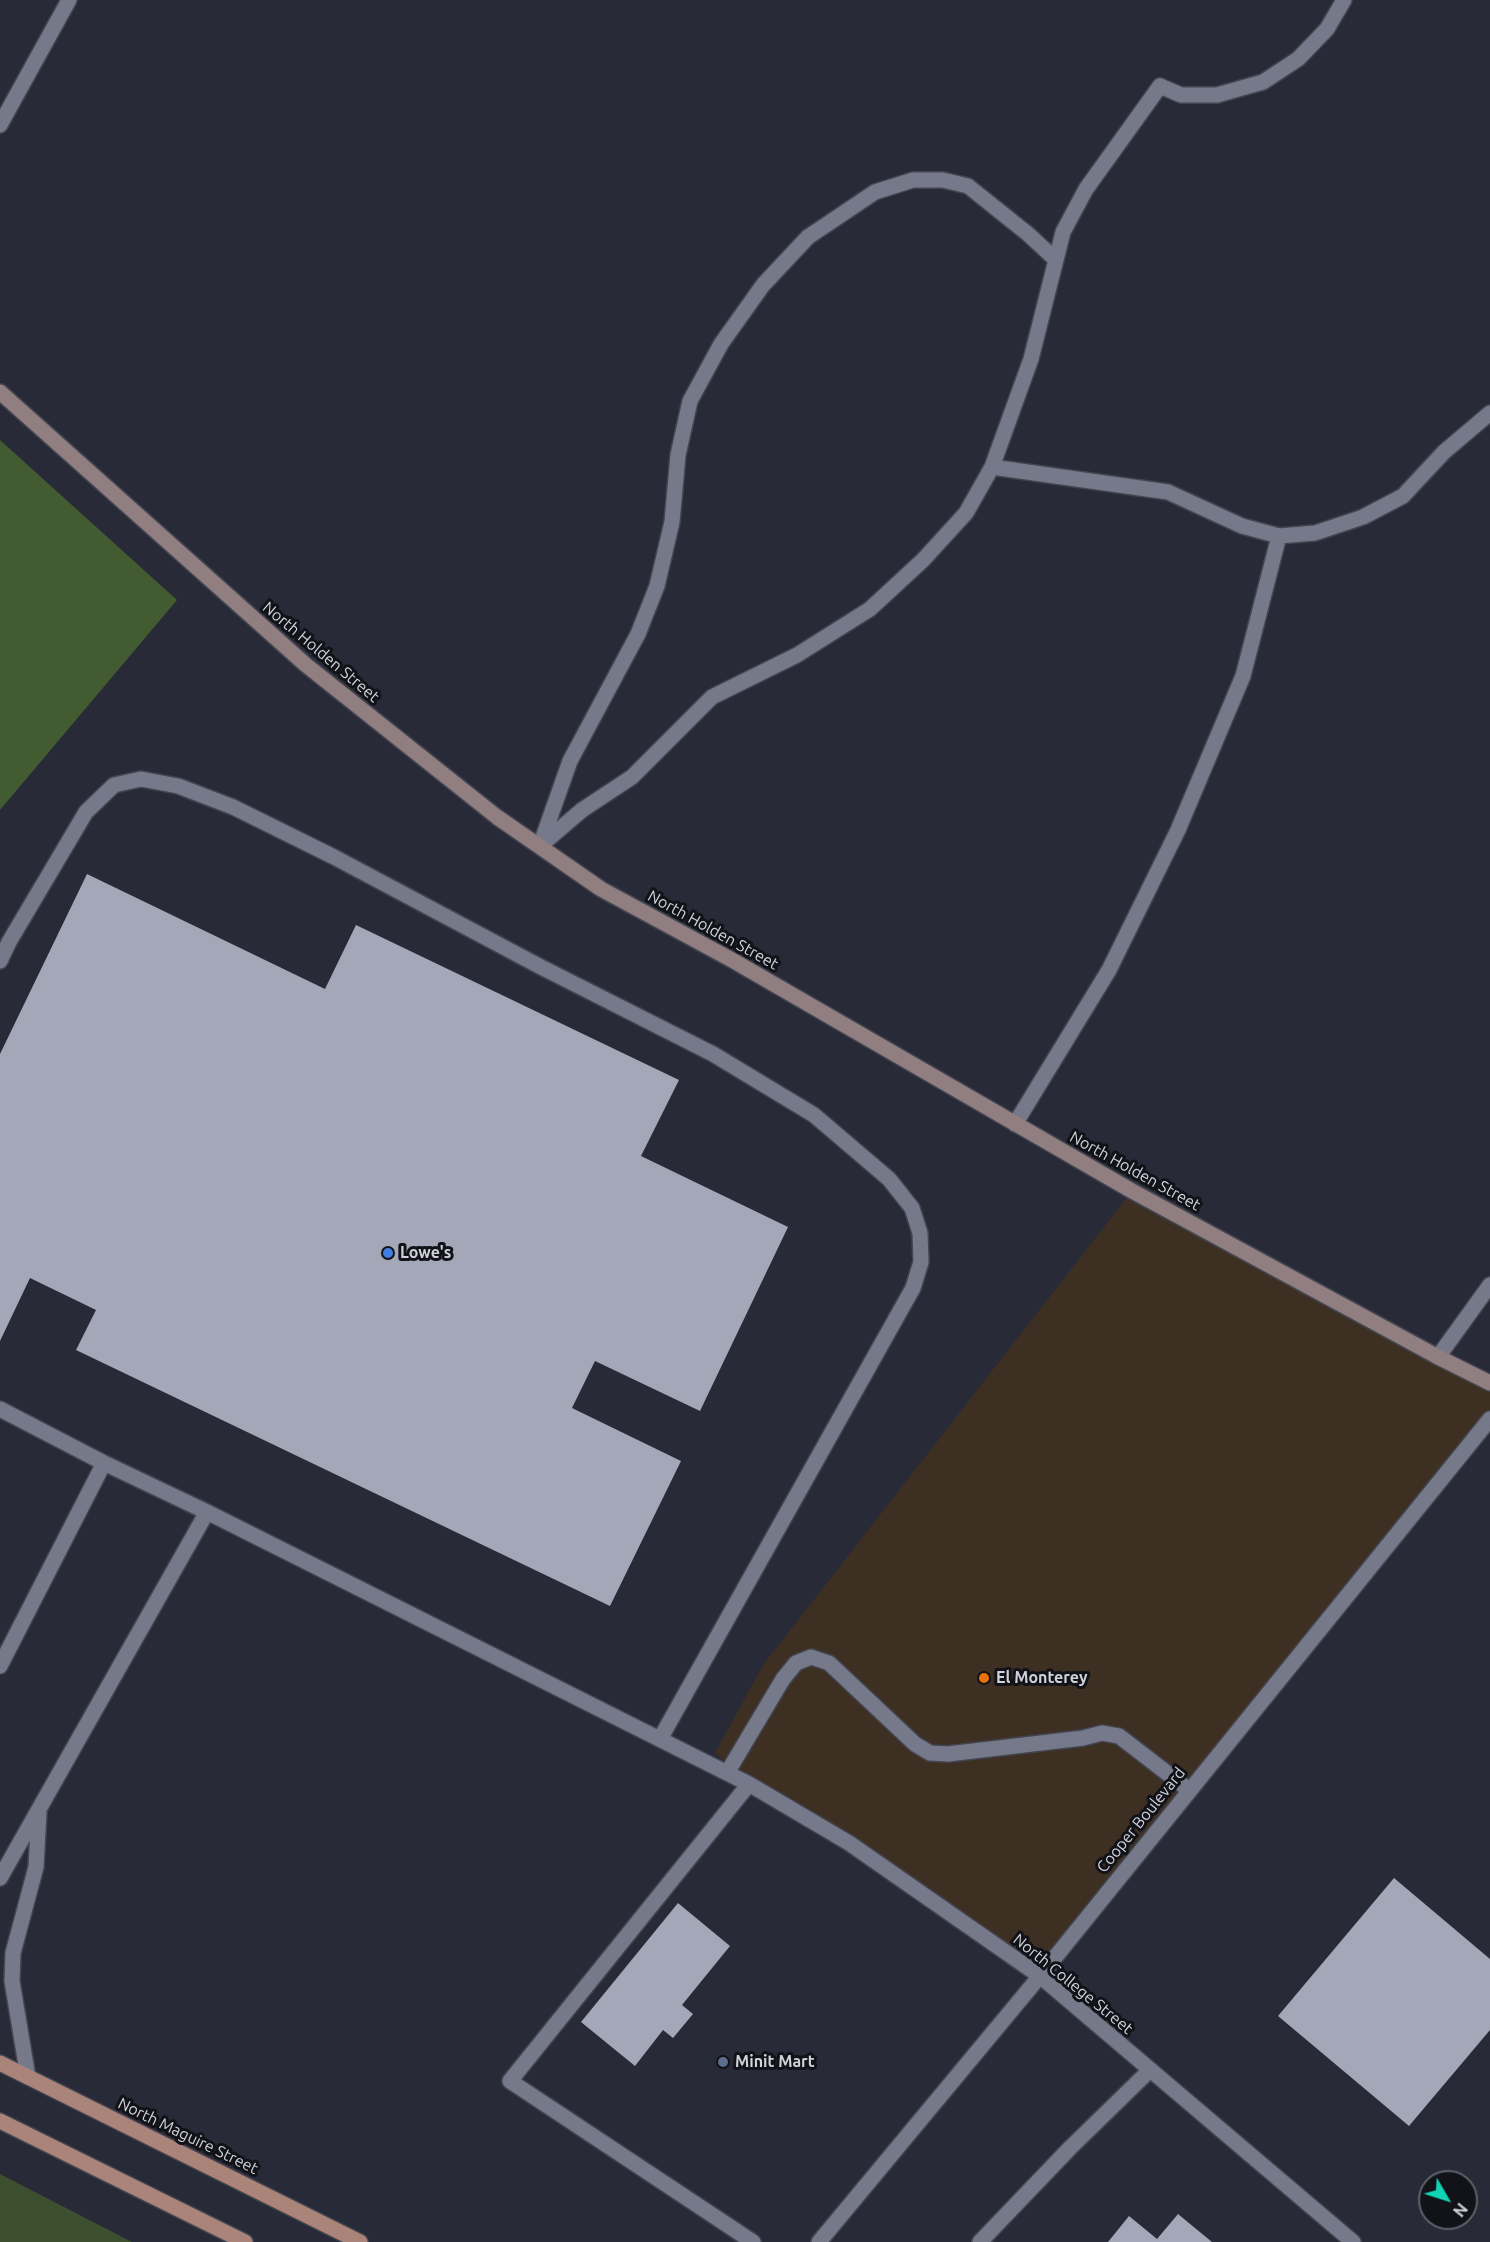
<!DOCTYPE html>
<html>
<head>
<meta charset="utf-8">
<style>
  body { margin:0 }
  #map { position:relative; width:1490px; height:2242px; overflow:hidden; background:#282a38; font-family:Ubuntu,sans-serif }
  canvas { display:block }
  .north { position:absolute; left:1418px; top:2170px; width:60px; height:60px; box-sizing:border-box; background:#121319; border:2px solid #5e5f67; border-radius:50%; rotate:129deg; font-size:16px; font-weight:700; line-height:24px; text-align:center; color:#d1d2db }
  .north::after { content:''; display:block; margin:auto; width:21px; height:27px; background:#10d5b4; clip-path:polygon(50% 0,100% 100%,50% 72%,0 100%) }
</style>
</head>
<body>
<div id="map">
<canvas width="1490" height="2242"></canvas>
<div class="north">N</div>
</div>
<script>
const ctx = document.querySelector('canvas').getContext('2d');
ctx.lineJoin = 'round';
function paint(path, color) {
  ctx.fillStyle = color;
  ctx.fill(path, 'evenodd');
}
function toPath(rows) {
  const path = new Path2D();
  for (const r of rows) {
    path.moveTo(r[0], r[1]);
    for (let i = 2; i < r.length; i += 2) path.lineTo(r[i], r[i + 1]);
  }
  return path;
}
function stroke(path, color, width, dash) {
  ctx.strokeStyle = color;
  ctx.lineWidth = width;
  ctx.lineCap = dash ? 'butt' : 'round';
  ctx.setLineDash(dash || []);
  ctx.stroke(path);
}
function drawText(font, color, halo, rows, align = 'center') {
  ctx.font = font + ' Ubuntu,sans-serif';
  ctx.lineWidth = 6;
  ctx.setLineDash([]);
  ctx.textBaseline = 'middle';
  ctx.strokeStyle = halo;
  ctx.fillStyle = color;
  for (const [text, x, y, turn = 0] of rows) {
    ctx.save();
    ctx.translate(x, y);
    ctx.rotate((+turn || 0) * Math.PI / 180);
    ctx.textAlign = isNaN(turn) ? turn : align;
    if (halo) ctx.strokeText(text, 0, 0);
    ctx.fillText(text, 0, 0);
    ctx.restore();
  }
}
paint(toPath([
  [1132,1191,1490,1383,1490,1419,1040,1976,749,1784,715,1753,763,1665]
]), '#3e2f23');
paint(toPath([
  [0,2174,132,2242,0,2242]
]), '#3c4f2f');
paint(toPath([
  [0,440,177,600,0,810]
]), '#425b31');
paint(toPath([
  [87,874,325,989,356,925,679,1080,641,1156,788,1227,700,1411,595,1361,572,1408,681,1461,610,1606,76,1350,96,1310,30,1278,0,1341,0,1054],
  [1394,1878,1490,1959,1490,2030,1409,2126,1278,2016],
  [678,1903,730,1946,682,2005,693,2014,673,2038,663,2030,635,2066,581,2022],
  [1178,2214,1212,2242,1108,2242,1129,2216,1157,2239]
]), '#a4a7b8');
const service = toPath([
  [1160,86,1181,95,1217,95,1263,82,1298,59,1327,29,1344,0],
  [0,961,9,942,86,812,114,785,141,779,178,786,233,807,334,857,539,966,713,1054,814,1115,889,1179,912,1208,920,1233,921,1262,913,1288,660,1739],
  [0,1409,104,1463,0,1666],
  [104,1463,207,1512],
  [727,1773,783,1679,796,1663,811,1657,829,1663,915,1744,930,1753,948,1754,1083,1738,1102,1733,1119,1736,1189,1790],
  [749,1784,510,2081,753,2242],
  [0,1878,207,1512,749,1784,849,1843,1040,1976],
  [28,2077,12,1981,13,1953,36,1867,39,1812],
  [980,2242,1070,2148,1150,2070]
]);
const minor = toPath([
  [0,125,69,0],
  [992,467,1168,492,1242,526,1279,536],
  [541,843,570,761,638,634,657,586,672,522,678,455,690,401,721,344,763,285,808,237,875,192,913,180,943,180,968,186,1028,234,1055,259],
  [540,846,582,810,632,777,712,697,797,655,870,609,923,560,966,513,992,467,1031,359,1063,232,1086,189,1160,86],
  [1015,1124,1109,970,1178,830,1243,676,1279,536,1315,533,1363,517,1403,496,1444,452,1490,413],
  [1438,1357,1490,1285],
  [1040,1976,1353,2242]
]);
const tertiary = toPath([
  [819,2242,1040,1976,1490,1419]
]);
const secondary = toPath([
  [0,392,306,665,497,817,601,889,732,960,1132,1191,1438,1357,1490,1383]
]);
const primary = toPath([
  [0,2063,360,2242],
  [0,2121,245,2242]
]);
stroke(service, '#434550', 18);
stroke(minor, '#434550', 18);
stroke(tertiary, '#434550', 18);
stroke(secondary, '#434550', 18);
stroke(primary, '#434550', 18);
stroke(service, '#767989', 15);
stroke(minor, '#767989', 15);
stroke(tertiary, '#767989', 15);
stroke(secondary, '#907e81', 15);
stroke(primary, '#ab8479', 15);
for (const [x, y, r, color] of [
  [388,1253,6,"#3f7fe0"],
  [984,1678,6,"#e8710a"],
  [723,2062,6,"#5c6f8a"]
]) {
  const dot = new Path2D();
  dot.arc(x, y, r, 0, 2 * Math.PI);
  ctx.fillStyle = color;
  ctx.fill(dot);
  stroke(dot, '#121319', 2);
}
drawText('16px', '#d1d2db', '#121319', [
  ["North Holden Street",321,652,40],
  ["North Holden Street",713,930,29],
  ["North Holden Street",1135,1171,29],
  ["Cooper Boulevard",1141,1820,-51],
  ["North College Street",1073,1984,39],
  ["North Maguire Street",188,2136,26]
]);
drawText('bold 16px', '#d1d2db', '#121319', [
  ["Lowe's",400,1253],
  ["El Monterey",996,1678],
  ["Minit Mart",735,2062]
], 'left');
</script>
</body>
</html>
